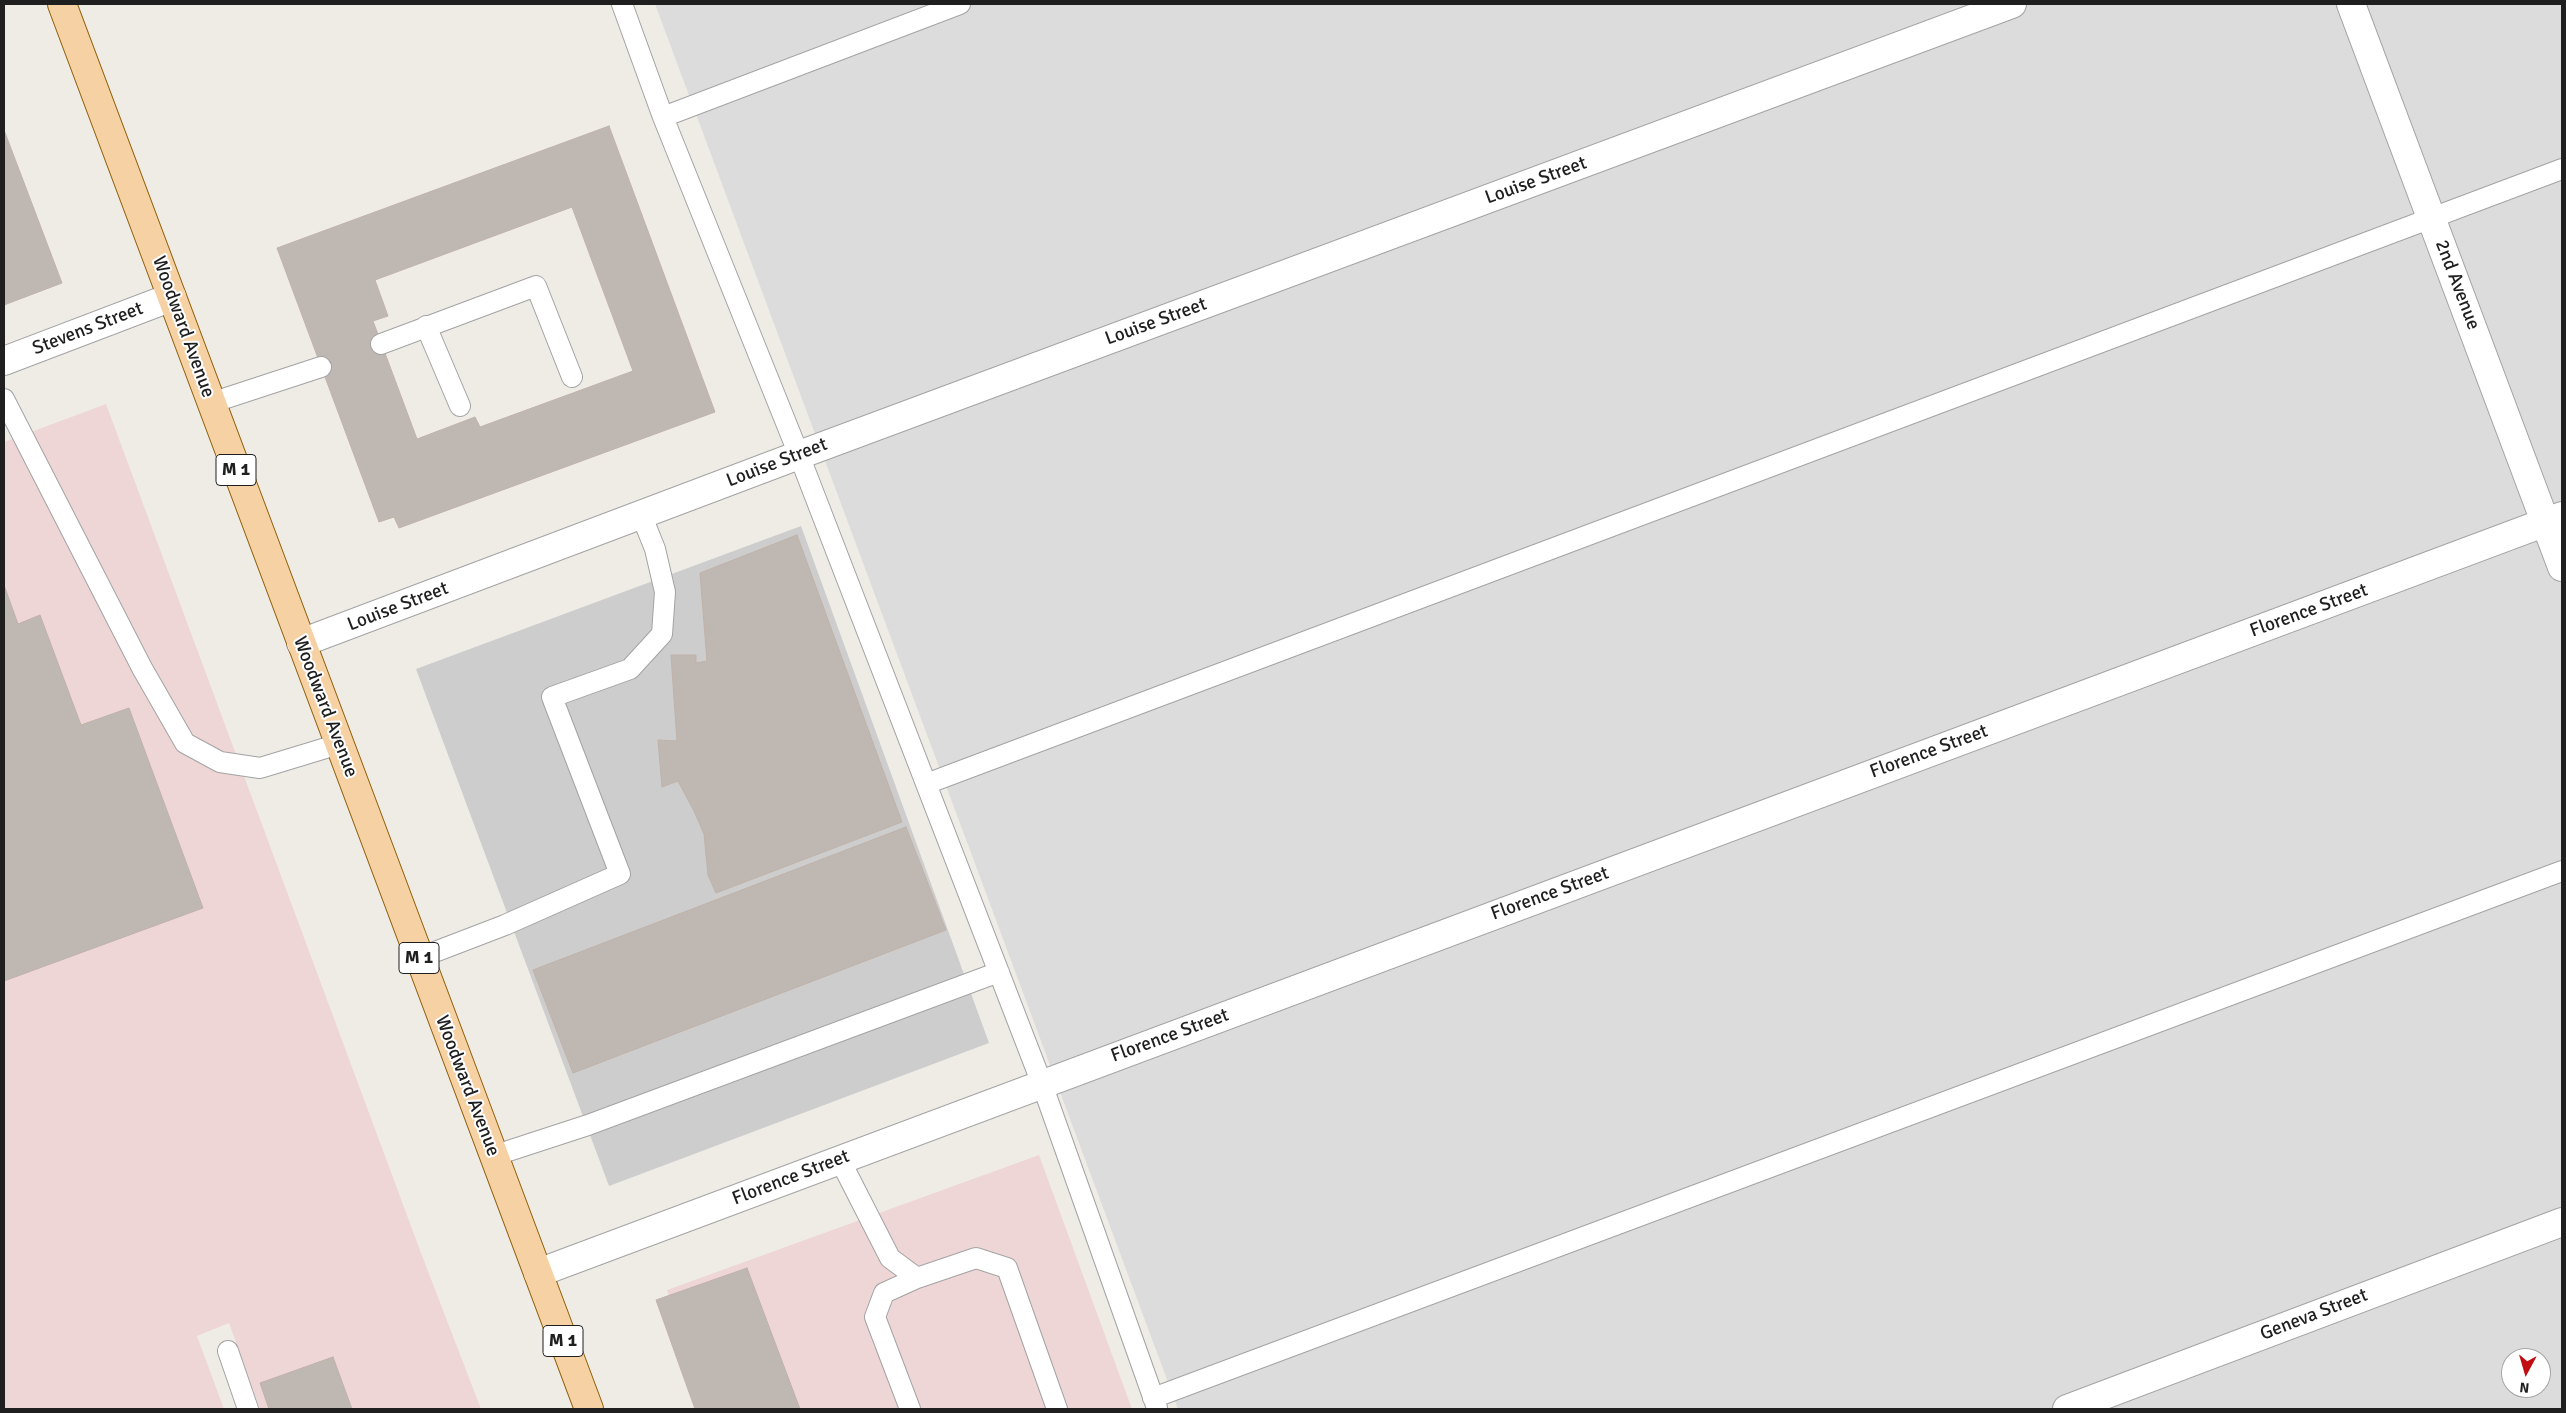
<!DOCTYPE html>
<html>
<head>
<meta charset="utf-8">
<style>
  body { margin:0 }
  #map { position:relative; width:2566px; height:1413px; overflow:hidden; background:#efece6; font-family:Signika,sans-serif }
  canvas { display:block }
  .frame { position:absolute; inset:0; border:5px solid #1f1f1f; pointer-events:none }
  .north { position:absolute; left:2501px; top:1348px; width:50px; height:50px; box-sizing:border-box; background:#fff; border:1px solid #a5a5a5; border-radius:50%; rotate:186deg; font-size:14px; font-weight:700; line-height:20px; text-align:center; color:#1f1f1f }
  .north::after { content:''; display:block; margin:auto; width:18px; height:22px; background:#c10d11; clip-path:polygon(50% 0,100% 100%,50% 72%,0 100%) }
</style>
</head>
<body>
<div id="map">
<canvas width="2566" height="1413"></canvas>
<div class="frame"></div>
<div class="north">N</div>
</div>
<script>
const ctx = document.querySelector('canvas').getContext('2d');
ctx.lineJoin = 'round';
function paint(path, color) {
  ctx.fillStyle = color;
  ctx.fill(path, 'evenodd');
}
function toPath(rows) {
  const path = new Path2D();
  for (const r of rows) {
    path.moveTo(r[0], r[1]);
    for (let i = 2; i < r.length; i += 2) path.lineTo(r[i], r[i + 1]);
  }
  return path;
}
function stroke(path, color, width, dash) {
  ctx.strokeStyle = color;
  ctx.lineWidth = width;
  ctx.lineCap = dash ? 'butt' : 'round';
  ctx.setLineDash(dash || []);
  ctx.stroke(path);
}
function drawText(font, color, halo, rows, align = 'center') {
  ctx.font = font + ' Signika,sans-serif';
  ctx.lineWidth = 4;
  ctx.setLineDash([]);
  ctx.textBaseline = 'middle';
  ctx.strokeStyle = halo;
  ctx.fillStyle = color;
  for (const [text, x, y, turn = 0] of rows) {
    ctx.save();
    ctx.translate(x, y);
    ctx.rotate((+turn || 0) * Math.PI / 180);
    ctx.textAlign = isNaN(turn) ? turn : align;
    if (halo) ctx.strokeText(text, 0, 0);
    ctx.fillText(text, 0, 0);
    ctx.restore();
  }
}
paint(toPath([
  [655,4,2562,4,2562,1409,1178,1409],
  [2511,1358,2541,1358,2541,1388,2511,1388]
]), '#dddcdc');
paint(toPath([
  [106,404,421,1253,481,1409,260,1409,229,1323,197,1336,224,1409,4,1409,4,442],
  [1039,1155,1132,1409,711,1409,667,1290]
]), '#efd6d6');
paint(toPath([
  [801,526,989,1043,609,1186,416,669]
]), '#cdcdcd');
const building = toPath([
  [609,126,715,412,399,528,394,517,379,522,277,248,609,126],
  [572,207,633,371,480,427,475,417,417,439,373,321,388,316,375,280,572,207],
  [4,130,62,283,4,305,4,130],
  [797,535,902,822,716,893,708,875,704,834,694,811,678,781,662,787,658,740,677,741,671,655,696,655,696,663,707,661,700,573,797,535],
  [4,585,18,624,40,615,81,725,129,708,203,908,4,981,4,585],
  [906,827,946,930,573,1073,533,970,906,827],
  [747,1268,800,1409,695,1409,656,1300,747,1268],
  [333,1357,352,1409,269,1409,260,1383,333,1357]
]);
paint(building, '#bfb8b2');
stroke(building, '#c0b2a9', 1);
const service = toPath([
  [622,4,663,117,960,4],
  [663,117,799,455,1042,1084,1157,1408],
  [426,326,460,406],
  [381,344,536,286,572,377],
  [4,399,142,668,185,743,220,762,260,768,339,744],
  [211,403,321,367],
  [926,784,2562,169],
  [419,958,505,925,620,874,552,697,630,669,662,634,665,592,655,549,641,514],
  [493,1156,588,1125,999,972],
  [840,1160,890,1258,917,1278],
  [228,1351,248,1409],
  [1153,1398,2562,871],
  [910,1409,875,1317,884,1293,917,1278,976,1258,1007,1268,1057,1409]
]);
const minor = toPath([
  [2351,4,2562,567],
  [4,361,172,297],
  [301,643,799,455,2012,4],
  [538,1273,2562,516],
  [2067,1409,2562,1222]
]);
const primary = toPath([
  [62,4,589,1409]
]);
stroke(service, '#a3a3a3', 22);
stroke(minor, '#a3a3a3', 30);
stroke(primary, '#90600a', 30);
stroke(service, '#fff', 20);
stroke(minor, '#fff', 28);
stroke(primary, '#f6d1a4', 28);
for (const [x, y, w] of [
  [236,470,40],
  [419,958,40],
  [563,1341,40]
]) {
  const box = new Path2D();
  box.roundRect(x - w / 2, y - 15.5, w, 31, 4);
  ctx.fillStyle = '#fff';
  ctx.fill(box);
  stroke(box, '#1f1f1f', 1);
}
drawText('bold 18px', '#1f1f1f', null, [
  ["M 1",236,470],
  ["M 1",419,958],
  ["M 1",563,1341]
]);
drawText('19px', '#1f1f1f', '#fff', [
  ["Louise Street",1536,181,-20],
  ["2nd Avenue",2457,285,69],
  ["Louise Street",1156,322,-20],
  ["Woodward Avenue",183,327,70],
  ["Stevens Street",88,329,-21],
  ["Louise Street",777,463,-21],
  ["Louise Street",398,607,-21],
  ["Florence Street",2309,611,-20],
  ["Woodward Avenue",325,707,69],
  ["Florence Street",1929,752,-20],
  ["Florence Street",1550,894,-20],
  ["Florence Street",1170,1036,-20],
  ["Woodward Avenue",467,1086,69],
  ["Florence Street",791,1178,-21],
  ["Geneva Street",2314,1315,-21]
]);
</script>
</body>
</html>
